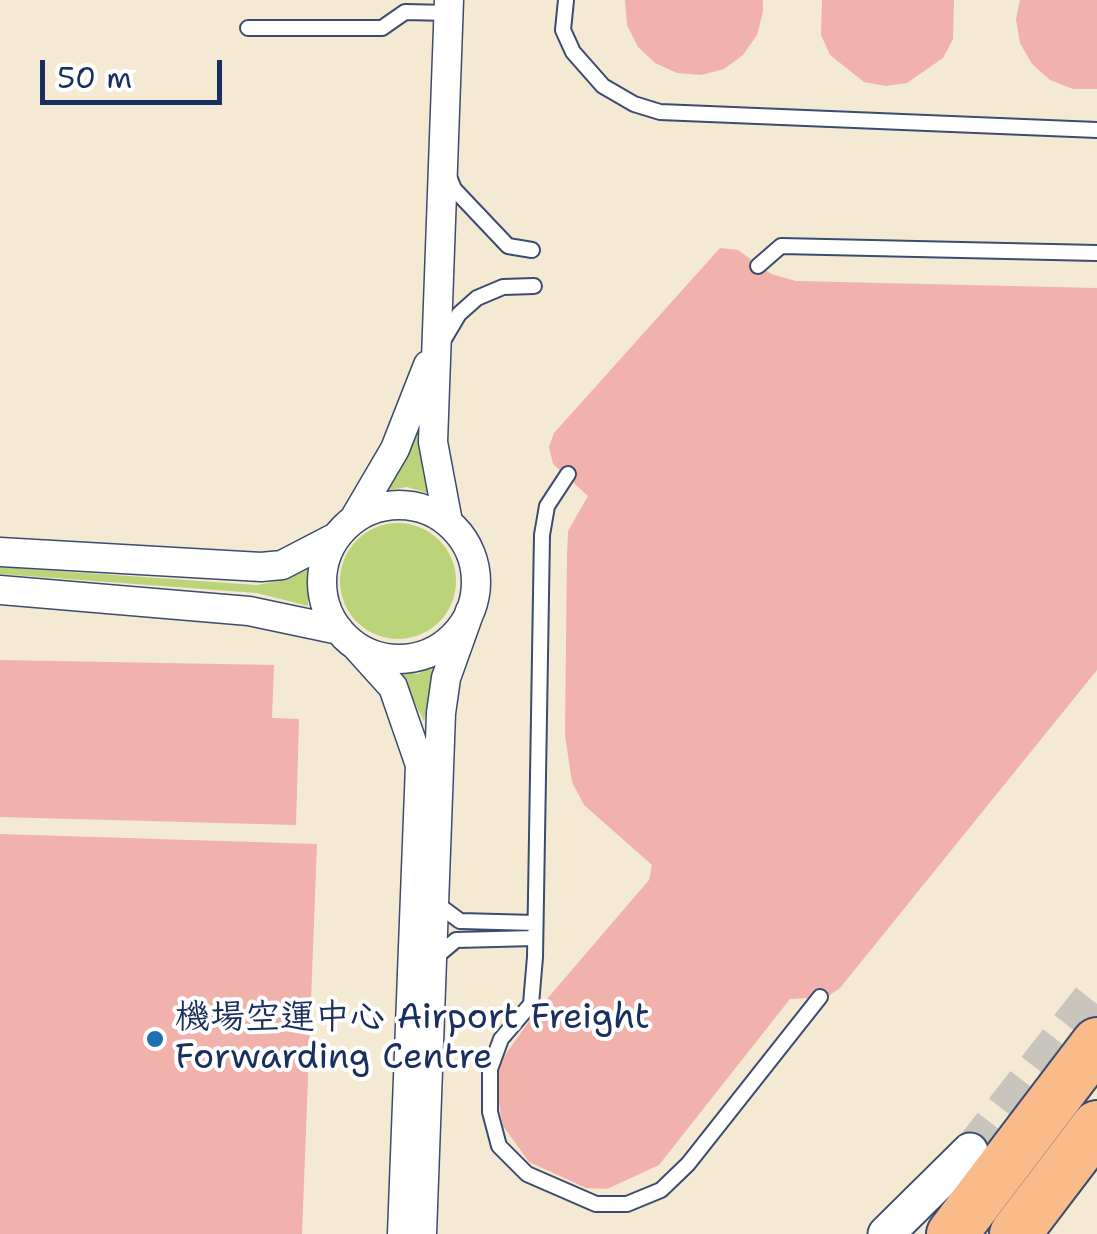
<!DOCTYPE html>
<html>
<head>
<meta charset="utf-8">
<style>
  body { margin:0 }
  #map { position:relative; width:1097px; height:1234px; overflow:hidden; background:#f4e9d3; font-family:"Shantell Sans",sans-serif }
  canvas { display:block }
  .scale { position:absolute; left:40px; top:60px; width:182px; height:45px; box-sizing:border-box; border:5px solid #1b2f5e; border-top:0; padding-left:12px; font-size:30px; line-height:35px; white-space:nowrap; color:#1b2f5e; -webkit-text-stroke:8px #fff; paint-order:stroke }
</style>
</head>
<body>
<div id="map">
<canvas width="1097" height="1234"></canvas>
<div class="scale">50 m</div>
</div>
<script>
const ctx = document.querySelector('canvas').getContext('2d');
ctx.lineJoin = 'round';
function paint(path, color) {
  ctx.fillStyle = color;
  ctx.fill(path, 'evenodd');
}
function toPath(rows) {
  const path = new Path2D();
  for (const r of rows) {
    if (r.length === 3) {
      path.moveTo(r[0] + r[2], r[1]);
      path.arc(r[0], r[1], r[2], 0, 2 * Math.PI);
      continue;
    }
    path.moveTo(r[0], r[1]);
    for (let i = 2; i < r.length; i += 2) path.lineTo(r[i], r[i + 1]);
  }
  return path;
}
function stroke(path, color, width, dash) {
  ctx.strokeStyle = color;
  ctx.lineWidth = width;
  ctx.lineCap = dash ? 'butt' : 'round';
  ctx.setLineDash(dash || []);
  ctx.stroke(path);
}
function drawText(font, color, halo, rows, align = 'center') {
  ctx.font = font + ' "Shantell Sans","LXGW WenKai TC",sans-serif';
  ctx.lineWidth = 8;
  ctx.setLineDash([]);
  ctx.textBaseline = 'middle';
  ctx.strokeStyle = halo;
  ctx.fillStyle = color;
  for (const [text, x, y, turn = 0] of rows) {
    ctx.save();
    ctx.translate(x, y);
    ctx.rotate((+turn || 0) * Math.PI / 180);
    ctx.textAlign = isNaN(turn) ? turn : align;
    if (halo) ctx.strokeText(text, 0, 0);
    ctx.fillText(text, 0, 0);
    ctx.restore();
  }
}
paint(toPath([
  [426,396,422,468,427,493,407,487,383,491],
  [398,581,58],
  [0,567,257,585,288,579,308,569,308,606,257,593,0,574],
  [442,660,431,689,424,721,398,672,418,674]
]), '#bcd479');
paint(toPath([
  [1097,1116,1097,1206,1075,1234,1003,1234]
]), '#f4e9d3');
paint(toPath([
  [625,0,763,0,763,12,757,35,743,55,724,69,701,75,677,73,655,63,638,47,627,25],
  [822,0,954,0,953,39,943,58,907,83,886,86,864,82,830,55,821,35],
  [1020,0,1097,0,1097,89,1073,89,1050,80,1032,64,1020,43,1016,19],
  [720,248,738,250,771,274,796,281,1097,288,1097,670,840,988,827,997,790,999,659,1165,607,1189,586,1188,529,1162,503,1126,496,1088,500,1062,535,1013,649,880,652,865,584,805,572,782,565,735,567,554,568,531,588,496,553,464,549,447,554,433],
  [0,660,274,665,272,718,299,719,296,825,0,817],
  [0,834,317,844,302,1234,0,1234]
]), '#f0b2aa');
stroke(toPath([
  [970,1151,1097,989]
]), '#c9c4bc', 35, [35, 18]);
const service = toPath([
  [566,0,563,30,573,52,603,86,634,104,660,112,1097,130],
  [248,28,382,28,405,12,448,13],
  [448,174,454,189,508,246,532,250],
  [758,266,781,246,1097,253],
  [443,341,459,314,477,298,503,287,534,286],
  [568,474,547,506,542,535,535,957,531,1004,501,1039,490,1069,490,1112,499,1146,527,1174,596,1204,627,1204,661,1190,688,1164,820,997],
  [437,904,460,921,535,923],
  [437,956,456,940,535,938]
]);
const minor = toPath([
  [399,582,77],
  [354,519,395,449,428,365],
  [448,522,433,442,449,0],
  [0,552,261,567,282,565,336,537],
  [0,590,249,611,339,630],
  [356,646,393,687,420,765,402,1234],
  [422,1234,441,713,446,678,470,611]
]);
const tertiary = toPath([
  [886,1234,970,1151]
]);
const motorway = toPath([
  [952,1234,1097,1043],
  [1015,1234,1097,1126]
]);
stroke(service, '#3c4b70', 18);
stroke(minor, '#3c4b70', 31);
stroke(tertiary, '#3c4b70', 39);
stroke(motorway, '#3c4b70', 54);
stroke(service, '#fff', 14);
stroke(minor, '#fff', 28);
stroke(tertiary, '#fff', 35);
stroke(motorway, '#fabb8b', 50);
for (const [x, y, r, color] of [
  [155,1039,10,"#1f6fb2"]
]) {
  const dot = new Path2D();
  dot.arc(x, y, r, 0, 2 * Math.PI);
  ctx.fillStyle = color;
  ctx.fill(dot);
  stroke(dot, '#fff', 4);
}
drawText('35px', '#1b2f5e', '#fff', [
  ["機場空運中心 Airport Freight",175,1019],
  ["Forwarding Centre",175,1059]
], 'left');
</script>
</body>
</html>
